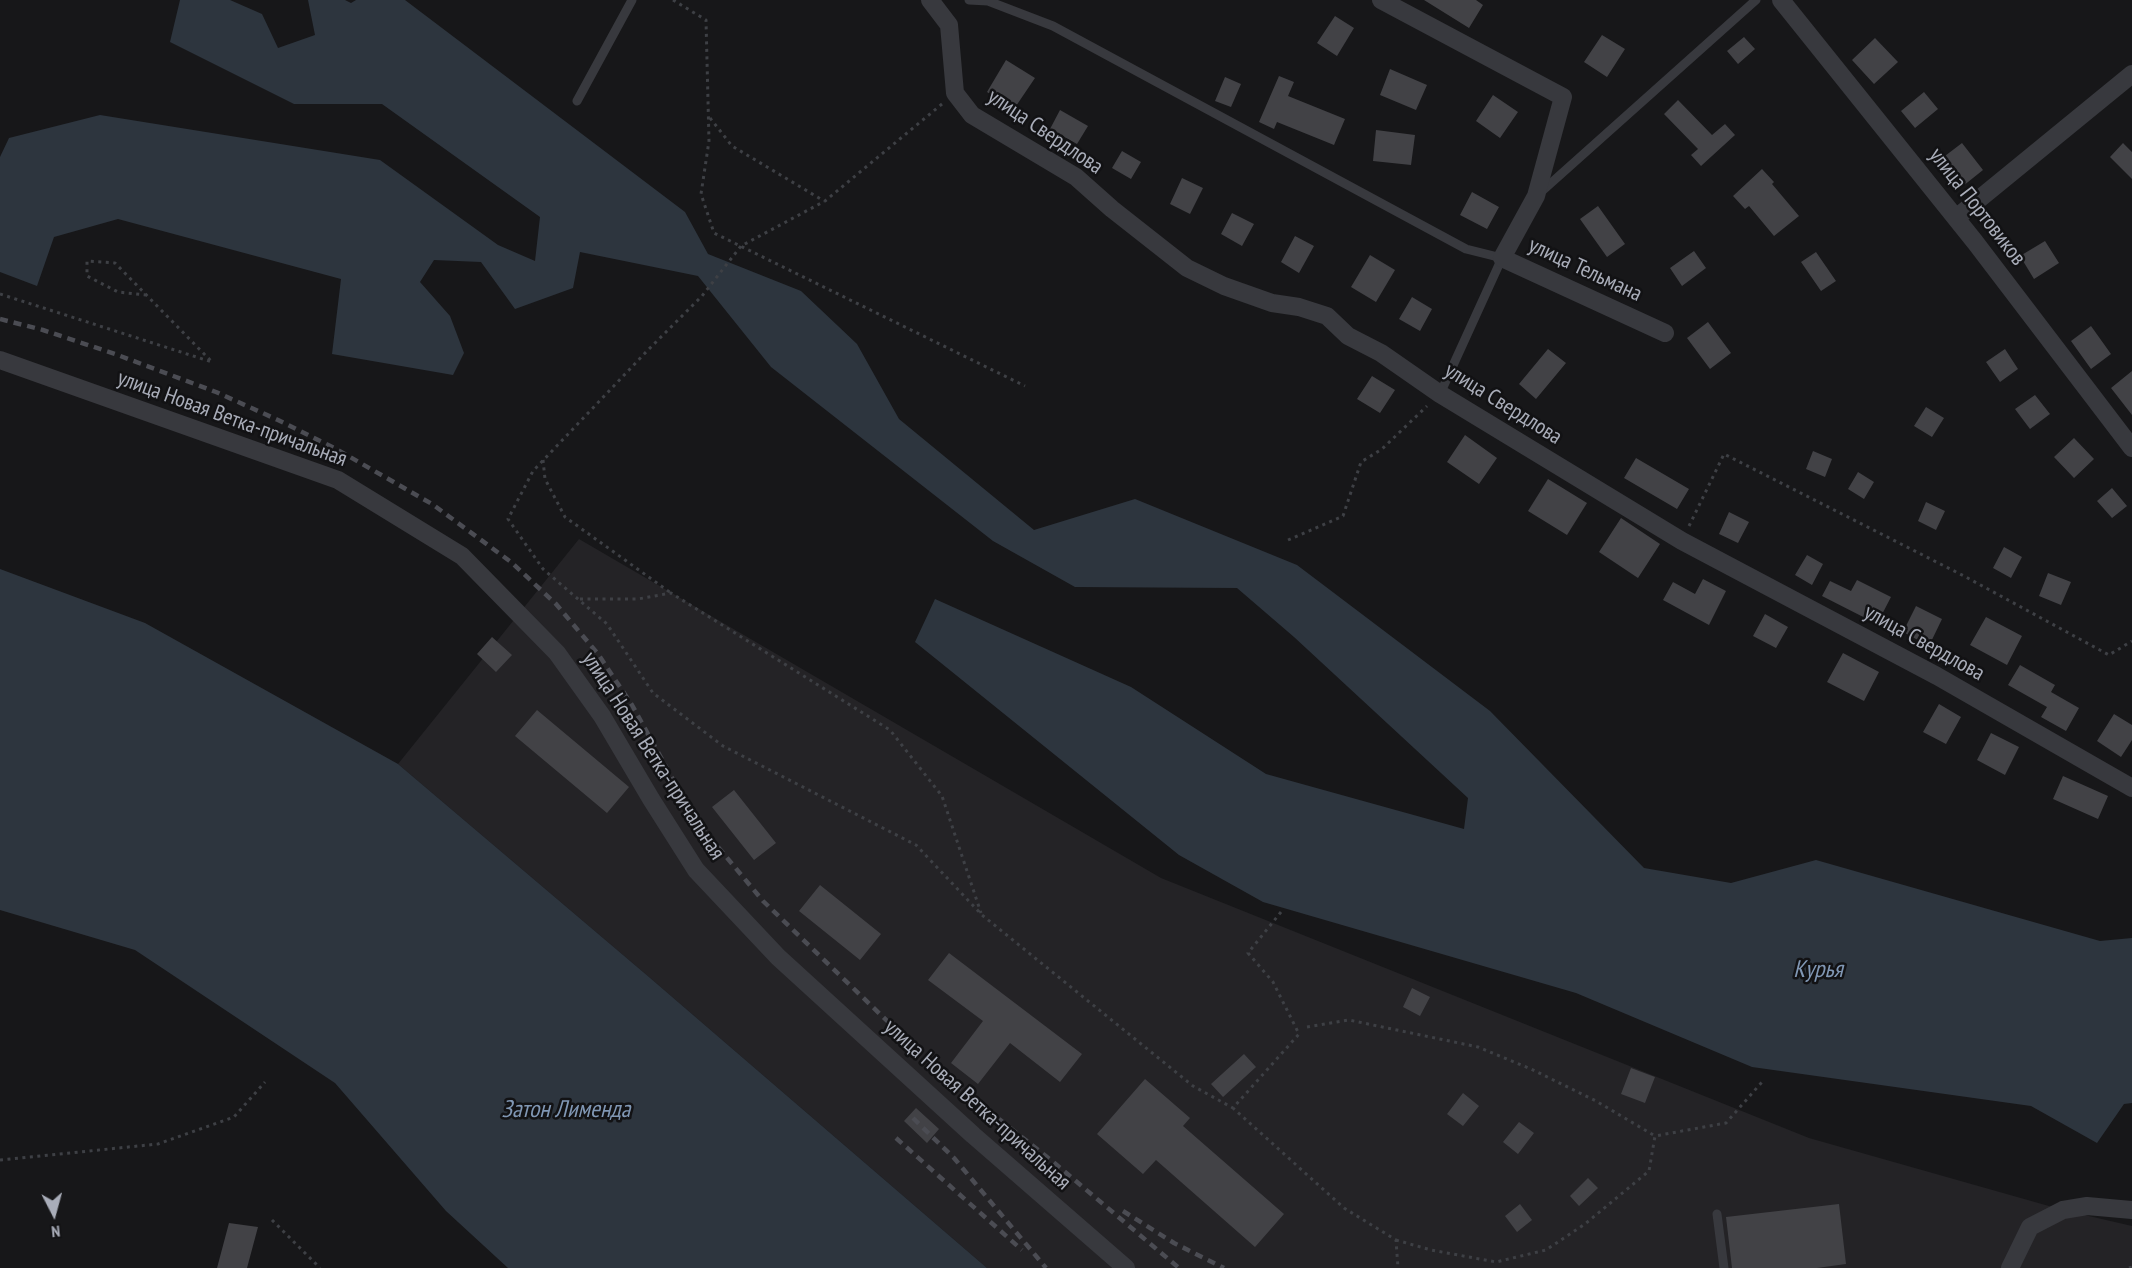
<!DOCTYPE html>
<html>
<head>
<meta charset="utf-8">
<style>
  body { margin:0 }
  #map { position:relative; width:2132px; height:1268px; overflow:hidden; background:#171719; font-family:"PT Sans Narrow",sans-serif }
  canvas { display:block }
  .north { position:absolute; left:24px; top:1184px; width:60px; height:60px; -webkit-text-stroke:4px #121214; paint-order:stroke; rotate:174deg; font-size:16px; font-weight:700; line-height:24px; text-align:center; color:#a9adb9 }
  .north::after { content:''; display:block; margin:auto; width:21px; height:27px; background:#a9adb9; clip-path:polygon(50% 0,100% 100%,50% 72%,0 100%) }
</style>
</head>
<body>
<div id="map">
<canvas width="2132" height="1268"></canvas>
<div class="north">N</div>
</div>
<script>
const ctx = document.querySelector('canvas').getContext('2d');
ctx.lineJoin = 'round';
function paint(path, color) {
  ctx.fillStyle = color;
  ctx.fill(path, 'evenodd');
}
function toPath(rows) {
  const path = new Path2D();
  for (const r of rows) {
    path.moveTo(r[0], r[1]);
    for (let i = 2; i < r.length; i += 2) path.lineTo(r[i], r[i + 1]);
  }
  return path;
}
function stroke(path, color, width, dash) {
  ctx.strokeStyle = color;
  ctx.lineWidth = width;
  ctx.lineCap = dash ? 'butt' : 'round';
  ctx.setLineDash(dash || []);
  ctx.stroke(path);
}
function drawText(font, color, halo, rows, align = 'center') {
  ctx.font = font + ' "PT Sans Narrow",sans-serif';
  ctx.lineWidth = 5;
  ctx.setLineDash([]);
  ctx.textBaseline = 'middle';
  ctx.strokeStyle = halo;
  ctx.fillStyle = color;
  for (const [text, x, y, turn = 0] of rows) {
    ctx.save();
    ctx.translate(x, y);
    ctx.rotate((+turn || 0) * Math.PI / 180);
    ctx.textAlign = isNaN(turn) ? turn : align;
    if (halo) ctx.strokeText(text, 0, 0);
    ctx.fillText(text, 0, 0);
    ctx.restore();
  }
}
paint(toPath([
  [579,539,1161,878,1809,1138,2063,1210,2132,1226,2132,1268,987,1268,649,977,398,764]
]), '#242326');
paint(toPath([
  [180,0,230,0,262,14,278,48,315,35,308,0,345,0,351,3,356,0,405,0,685,212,708,254,801,291,857,344,899,419,1034,530,1135,499,1297,565,1490,711,1644,868,1731,883,1816,860,2100,941,2132,938,2132,1103,2124,1104,2097,1143,2031,1106,1752,1067,1576,993,1263,902,1179,855,915,642,935,599,1131,687,1266,774,1464,829,1468,798,1294,637,1237,588,1075,587,993,541,771,367,698,276,580,252,573,288,515,309,481,262,434,260,420,282,450,316,464,353,453,375,332,354,341,279,118,219,54,237,37,286,0,272,0,157,9,138,100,115,380,160,498,245,535,261,540,217,382,104,294,104,170,42],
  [0,569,145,623,398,764,649,977,987,1268,508,1268,446,1211,335,1083,135,950,0,910]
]), '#2d353e');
paint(toPath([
  [1424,0,1476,0,1483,5,1469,28],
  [1335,16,1354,28,1337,56,1317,43],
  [1602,35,1625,49,1607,77,1584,62],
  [1744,37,1755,49,1738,64,1727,51],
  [1875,38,1898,62,1874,84,1852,60],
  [1006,60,1035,78,1014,109,987,92],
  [1390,69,1427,85,1416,110,1380,95],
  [1279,76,1294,82,1288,96,1345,119,1334,145,1277,122,1274,129,1259,122],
  [1225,77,1241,84,1231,107,1215,101],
  [1924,92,1938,109,1915,128,1901,111],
  [1493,95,1518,112,1500,138,1476,121],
  [1678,100,1712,135,1725,124,1735,135,1701,166,1691,155,1698,149,1664,114],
  [1060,110,1088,126,1077,144,1050,129],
  [1376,130,1415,135,1411,165,1373,161],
  [1962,143,1983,170,1963,186,1941,159],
  [2123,143,2132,152,2132,179,2110,157],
  [1122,151,1141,162,1131,179,1112,168],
  [1762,169,1774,182,1772,184,1799,216,1774,236,1749,206,1745,209,1733,196],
  [1182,178,1203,188,1190,214,1170,204],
  [1472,192,1499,207,1487,229,1460,215],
  [1598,206,1625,244,1607,257,1580,219],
  [1232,213,1254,224,1242,246,1221,234],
  [1295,236,1314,246,1299,273,1281,262],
  [2045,241,2059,263,2034,279,2020,256],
  [1694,251,1706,268,1682,286,1670,268],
  [1816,252,1836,281,1821,291,1801,262],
  [1370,255,1395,270,1376,302,1351,287],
  [1412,297,1432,309,1420,331,1399,319],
  [1708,322,1731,353,1710,369,1687,338],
  [2091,326,2111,354,2091,369,2071,341],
  [1548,349,1566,363,1536,399,1519,384],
  [2005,349,2018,369,2000,382,1986,362],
  [2132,371,2132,415,2111,388],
  [1372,376,1395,390,1380,413,1357,399],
  [2035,395,2050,414,2030,429,2015,409],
  [1926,407,1944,418,1932,437,1914,426],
  [1465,435,1497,458,1479,484,1447,462],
  [2074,438,2094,459,2074,478,2054,457],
  [1813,451,1832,459,1825,477,1806,469],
  [1636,458,1689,489,1677,509,1624,478],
  [1858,472,1874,482,1864,499,1848,489],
  [1548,479,1587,503,1567,535,1528,511],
  [2112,488,2127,506,2112,518,2097,501],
  [1926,502,1945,511,1936,530,1918,521],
  [1729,512,1749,522,1738,543,1719,534],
  [1621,518,1660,544,1638,578,1599,552],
  [2004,547,2022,557,2011,578,1993,568],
  [1807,555,1823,564,1812,585,1795,575],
  [2048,573,2071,582,2061,605,2039,596],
  [1703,579,1726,591,1709,625,1663,600,1673,582,1695,594],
  [1857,580,1891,597,1877,624,1822,596,1830,581,1851,591],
  [1916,606,1942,619,1929,646,1903,632],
  [1765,614,1788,627,1776,648,1753,636],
  [1986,617,2022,636,2007,665,1970,645],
  [492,637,512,655,496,672,477,654],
  [1843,653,1879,672,1864,701,1827,682],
  [2020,665,2055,685,2051,692,2079,708,2066,731,2041,717,2047,707,2008,685],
  [1939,704,1961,717,1946,744,1923,732],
  [537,710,629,787,607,813,515,736],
  [2114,714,2132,725,2132,740,2121,757,2097,741],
  [1991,733,2019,747,2005,775,1977,760],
  [2063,776,2108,796,2098,819,2053,799],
  [734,790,776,843,754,860,712,807],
  [820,885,881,934,860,960,799,911],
  [949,953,1082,1054,1060,1082,1010,1043,978,1084,951,1063,983,1021,928,980],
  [1412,988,1430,997,1420,1016,1403,1007],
  [1244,1054,1256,1067,1223,1097,1211,1084],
  [1631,1068,1655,1077,1645,1103,1621,1094],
  [1145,1079,1190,1118,1183,1126,1284,1214,1255,1247,1156,1160,1143,1174,1097,1134],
  [1463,1093,1479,1106,1463,1126,1447,1114],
  [916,1108,939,1129,927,1143,904,1121],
  [1519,1122,1534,1133,1518,1154,1503,1142],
  [1588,1178,1598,1188,1579,1206,1570,1196],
  [1520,1204,1532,1220,1517,1232,1505,1216],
  [1839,1204,1846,1264,1817,1268,1732,1268,1726,1217],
  [229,1223,258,1227,247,1268,217,1268]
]), '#424246');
stroke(toPath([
  [673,0,706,20,709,141,701,194,714,233,1025,386],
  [942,104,825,201,741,246,702,296,647,351,533,471,508,519,543,569,607,624,653,693,723,746,916,845,982,915,1193,1086,1233,1108],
  [710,118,732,146,824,201],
  [0,294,212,362,115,263,87,261,87,276,118,292,146,295],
  [543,460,545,479,565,517,671,593],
  [1689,526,1724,454,1964,576,2109,655,2132,641],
  [1288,540,1343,516,1361,462,1382,449,1427,406],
  [580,599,638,599,671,593,890,730,942,796,981,913],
  [1281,912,1248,953,1273,982,1299,1034,1233,1108,1344,1208,1396,1240,1398,1268],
  [1307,1027,1349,1020,1478,1047,1531,1069,1596,1101,1655,1136],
  [0,1160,158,1144,234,1117,265,1082],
  [272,1220,320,1268],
  [1396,1240,1431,1250,1496,1262,1546,1250,1585,1224,1649,1171,1655,1136,1726,1123,1762,1082],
  [2129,1268,2132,1267]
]), '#3e4045', 3, [3, 4.5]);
stroke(toPath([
  [969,0,988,1,1053,26,1466,249,1502,258,1440,394],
  [577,101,632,0],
  [1541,192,1756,0],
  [1717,1214,1724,1268]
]), '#38393e', 9);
stroke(toPath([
  [930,0,949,25,955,93,972,115,1076,177,1112,209,1187,268,1224,286,1272,303,1299,307,1327,316,1348,336,1381,353,1440,394,1682,541,1937,676,2132,788],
  [1381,0,1563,97,1536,196,1502,258,1665,333],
  [1781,0,1975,242,2132,448],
  [1956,218,2132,74],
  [0,360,338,480,462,556,557,653,602,716,651,799,696,870,778,957,973,1135,1126,1268],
  [2010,1268,2030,1227,2063,1210,2087,1206,2132,1210]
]), '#38393e', 18);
stroke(toPath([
  [0,319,43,330,115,354,216,392,278,420,336,449,432,504,511,562,556,604,598,654,632,705,676,785,708,835,763,901,941,1073,1052,1161,1179,1268],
  [913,1118,954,1158,1046,1268],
  [896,1138,1022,1250],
  [1123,1211,1174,1243,1224,1268]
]), '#4b4c53', 4.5, [8, 6]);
drawText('22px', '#a9adb9', '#121214', [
  ["улица Свердлова",1045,132,34],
  ["улица Портовиков",1977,207,52],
  ["улица Тельмана",1585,270,25],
  ["улица Свердлова",1503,404,32],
  ["улица Новая Ветка-причальная",232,419,20],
  ["улица Свердлова",1924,643,29],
  ["улица Новая Ветка-причальная",653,756,57],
  ["улица Новая Ветка-причальная",977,1105,42]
]);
drawText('italic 24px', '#8097b4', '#121214', [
  ["Курья",1818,970],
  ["Затон Лименда",566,1110]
]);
</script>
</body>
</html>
